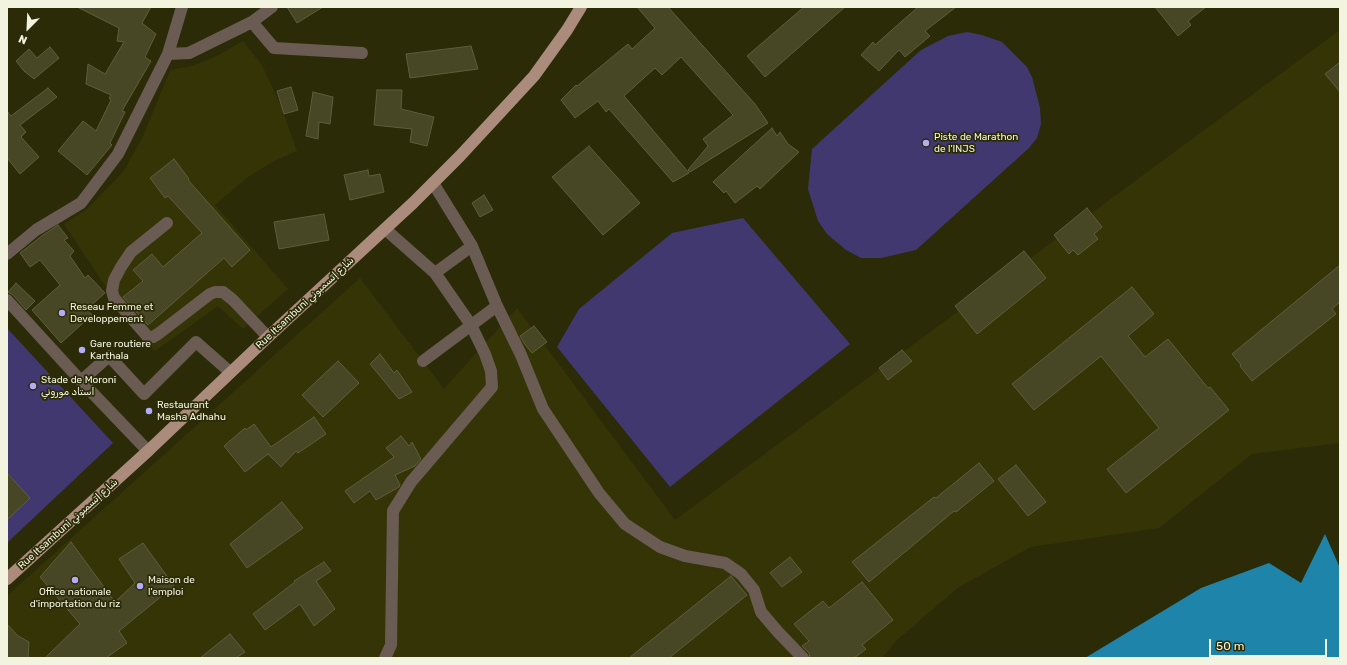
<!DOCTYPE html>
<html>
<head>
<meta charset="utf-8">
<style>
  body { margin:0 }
  #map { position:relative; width:1347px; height:665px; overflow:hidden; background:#2b2b08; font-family:Rubik,sans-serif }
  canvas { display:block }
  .frame { position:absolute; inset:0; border:8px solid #f3f4e0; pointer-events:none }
  .north { position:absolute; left:8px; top:8px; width:40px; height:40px; -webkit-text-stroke:3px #2b2b08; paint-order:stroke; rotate:204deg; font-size:11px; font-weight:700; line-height:16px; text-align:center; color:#f3f4e0 }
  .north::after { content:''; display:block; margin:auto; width:14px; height:18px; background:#f3f4e0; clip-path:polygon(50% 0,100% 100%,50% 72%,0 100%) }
  .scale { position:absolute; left:1209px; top:639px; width:118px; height:18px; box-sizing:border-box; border:2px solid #f3f4e0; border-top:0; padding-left:5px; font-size:12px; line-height:14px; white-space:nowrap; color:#f3f4e0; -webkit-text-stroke:3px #2b2b08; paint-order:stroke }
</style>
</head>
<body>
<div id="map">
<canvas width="1347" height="665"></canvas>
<div class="frame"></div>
<div class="north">N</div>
<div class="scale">50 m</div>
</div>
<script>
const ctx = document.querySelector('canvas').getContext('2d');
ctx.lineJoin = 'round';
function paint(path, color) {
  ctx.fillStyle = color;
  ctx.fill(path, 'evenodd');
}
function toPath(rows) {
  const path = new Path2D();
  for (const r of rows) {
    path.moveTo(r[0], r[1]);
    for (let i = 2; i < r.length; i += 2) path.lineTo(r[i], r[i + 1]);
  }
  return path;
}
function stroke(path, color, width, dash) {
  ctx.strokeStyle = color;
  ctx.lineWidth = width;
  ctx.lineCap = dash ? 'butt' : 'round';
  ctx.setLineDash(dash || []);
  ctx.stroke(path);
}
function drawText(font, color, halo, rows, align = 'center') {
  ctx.font = font + ' Rubik,"Noto Naskh Arabic",sans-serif';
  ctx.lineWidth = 3.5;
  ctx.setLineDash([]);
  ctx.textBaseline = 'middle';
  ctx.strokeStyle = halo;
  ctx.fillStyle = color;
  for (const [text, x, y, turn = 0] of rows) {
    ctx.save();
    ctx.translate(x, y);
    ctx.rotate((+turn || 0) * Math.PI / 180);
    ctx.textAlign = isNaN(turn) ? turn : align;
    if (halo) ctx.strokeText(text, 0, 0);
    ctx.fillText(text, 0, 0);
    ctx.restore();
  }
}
paint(toPath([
  [1340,30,1340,443,1252,454,1159,528,1031,547,959,587,898,639,882,658,7,658,7,596,360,278,444,389,517,308,675,520],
  [243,41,262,65,281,106,297,151,274,161,248,177,215,205,288,289,243,329,218,306,155,351,109,302,106,287,64,224,86,210,124,171,144,134,170,70,192,66,215,57]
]), '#353407');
paint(toPath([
  [967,32,982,35,1002,42,1027,67,1032,77,1040,108,1041,124,1037,138,1029,148,916,250,881,258,861,258,846,250,827,234,818,221,808,189,812,149,921,50,948,36],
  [743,218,850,344,670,487,557,347,579,309,672,233],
  [7,328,113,443,7,543]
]), '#413870');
paint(toPath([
  [1325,534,1340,568,1340,658,1085,658,1201,588,1269,563,1301,583]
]), '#1f84a9');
const building = toPath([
  [77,7,151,7,142,23,156,34,145,57,151,61,122,111,125,112,110,143,112,145,87,175,58,151,83,121,96,131,111,100,109,98,111,95,86,84,88,64,105,74,124,42,117,41,119,28,77,7],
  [287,7,323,7,297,23,287,7],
  [637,7,668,7,755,104,768,123,690,172,688,170,708,146,703,139,733,115,681,57,662,75,655,68,624,96,689,173,673,182,609,109,606,112,598,101,575,118,561,100,576,85,577,86,628,44,632,49,655,28,637,7],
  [804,7,845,7,765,77,747,56,804,7],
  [918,7,956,7,925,31,930,36,905,57,899,50,879,71,861,55,873,42,875,45,918,7],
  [1155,7,1206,7,1188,21,1191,25,1178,36,1155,7],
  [471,46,478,69,410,78,406,54,471,46],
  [50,47,59,58,34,79,24,71,16,61,29,49,37,58,50,47],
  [1340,62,1340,92,1325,74,1340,62],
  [291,87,298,110,284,114,277,91,291,87],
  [48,88,57,97,20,125,26,132,21,137,39,157,20,174,7,158,7,111,11,116,48,88],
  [377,90,402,90,401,109,434,117,427,146,410,142,412,129,374,125,377,90],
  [313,92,333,97,330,124,319,122,318,139,306,136,313,92],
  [772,128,777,136,780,132,788,144,799,152,760,189,757,186,735,203,726,191,724,193,713,182,772,128],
  [589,146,640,203,603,235,552,177,589,146],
  [174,159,189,179,188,180,250,250,232,267,224,258,148,325,123,297,143,281,133,270,152,254,163,267,202,233,168,196,165,198,150,178,174,159],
  [368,170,369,176,380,174,384,192,350,200,344,175,368,170],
  [484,195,493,210,480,217,472,203,484,195],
  [1087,208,1102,227,1094,234,1098,239,1078,255,1073,250,1069,254,1054,235,1087,208],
  [324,214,329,240,279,249,274,222,324,214],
  [58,225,68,238,64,240,74,251,70,256,85,278,88,275,105,293,87,309,92,315,61,343,32,310,60,285,40,260,30,267,20,253,43,235,58,225],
  [1024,251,1046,278,977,334,955,306,1024,251],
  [1340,265,1340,302,1332,309,1336,314,1252,381,1240,366,1241,365,1232,354,1340,265],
  [16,283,35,301,26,310,13,295,8,292,16,283],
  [1132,287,1154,314,1128,336,1145,357,1168,339,1208,388,1210,387,1229,410,1126,493,1107,469,1159,428,1101,356,1034,410,1012,384,1132,287],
  [534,326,547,342,532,353,524,343,520,336,534,326],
  [902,350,912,361,888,380,879,368,902,350],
  [380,354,394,373,397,370,412,392,399,399,370,364,380,354],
  [338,361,359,383,323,417,302,395,338,361],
  [314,417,326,434,298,453,296,451,281,467,268,454,245,472,224,446,245,428,246,430,254,424,271,447,314,417],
  [401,436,409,446,412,442,421,459,415,466,395,475,400,485,399,487,376,500,370,491,354,503,345,491,394,457,386,448,401,436],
  [979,463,994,481,956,512,954,511,869,582,852,562,934,497,936,498,979,463],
  [1016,465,1046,502,1028,516,998,479,1016,465],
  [7,473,30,498,7,520,7,473],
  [282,502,303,528,247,568,230,544,282,502],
  [71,542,115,602,135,583,119,559,143,543,174,586,119,631,127,643,106,658,45,658,80,624,40,577,71,542],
  [790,557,802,572,782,587,770,573,790,557],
  [324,562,331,571,316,581,335,609,314,626,300,604,265,630,253,614,295,582,294,581,324,562],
  [731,576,747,595,669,658,629,658,731,576],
  [862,582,893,620,862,645,866,649,854,658,810,658,809,653,802,646,809,641,794,624,823,601,829,608,862,582],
  [7,624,18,636,29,642,28,658,7,658,7,624],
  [230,634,245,652,236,658,200,658,230,634]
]);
paint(building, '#474725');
stroke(building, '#5e5e3b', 1);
stroke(toPath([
  [252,22,274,48,362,53],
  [168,54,189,53,252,22,272,7],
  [433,183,472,246,497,306,521,355,543,409,599,493,625,524,660,547,685,556,725,563,741,574,754,590,761,612,778,632,803,658],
  [167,223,131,252,121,267,114,280,112,291,114,298,148,337,153,337,158,334,210,294,215,292,223,292,233,300,268,337],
  [7,254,36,230,81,203,118,154,168,54,182,7],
  [435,273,472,246],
  [7,300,81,381,148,451],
  [423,361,497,306],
  [81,381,109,356,144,394,196,342,230,372],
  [385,658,391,645,393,511,411,482,492,387,491,371,485,354,471,325,435,273,385,229]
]), '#6a5b53', 12);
stroke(toPath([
  [7,579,148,451,268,337,413,203,460,156,534,76,567,30,581,7]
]), '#ab8b7b', 12);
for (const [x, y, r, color] of [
  [926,143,4,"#b5acf8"],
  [62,313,4,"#b5acf8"],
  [82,350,4,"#b5acf8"],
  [33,386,4,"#b5acf8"],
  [149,411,4,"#b5acf8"],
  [75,580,4,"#b5acf8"],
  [140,586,4,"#b5acf8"]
]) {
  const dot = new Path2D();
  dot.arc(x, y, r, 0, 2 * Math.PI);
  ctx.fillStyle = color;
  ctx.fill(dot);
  stroke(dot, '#2b2b08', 1.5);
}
drawText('10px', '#f3f4e0', '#2b2b08', [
  ["Piste de Marathon",934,137],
  ["de l'INJS",934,149],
  ["Reseau Femme et",70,307],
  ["Developpement",70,319],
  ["Gare routiere",90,344],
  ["Karthala",90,356],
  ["Stade de Moroni",41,380],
  ["استاد موروني",41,392],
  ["Restaurant",157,405],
  ["Masha Adhahu",157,417],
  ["Maison de",148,580],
  ["l'emploi",148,592],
  ["Office nationale",75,592,"center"],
  ["d'importation du riz",75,604,"center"]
], 'left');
drawText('10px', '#f3f4e0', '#2b2b08', [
  ["Rue Itsambuni شارع إتسمبوني",305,303,-43],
  ["Rue Itsambuni شارع إتسمبوني",68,524,-42]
]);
</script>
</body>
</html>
